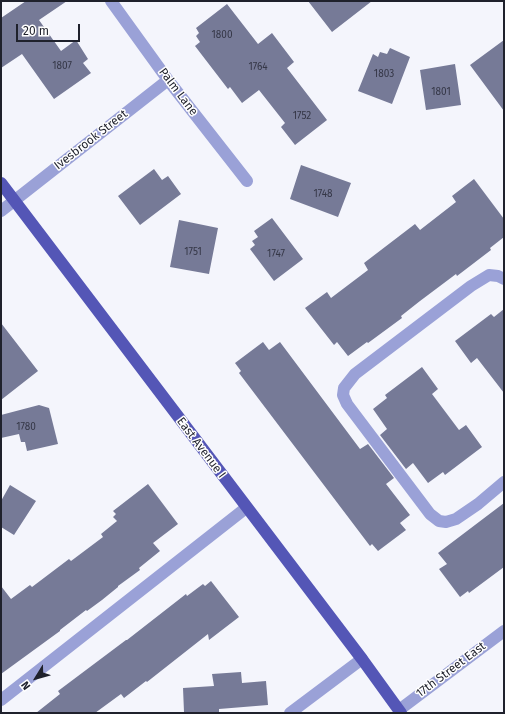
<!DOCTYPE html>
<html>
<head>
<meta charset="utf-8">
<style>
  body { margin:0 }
  #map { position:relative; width:505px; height:714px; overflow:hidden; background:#f4f5fc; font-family:"Fira Sans",sans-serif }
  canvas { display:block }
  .frame { position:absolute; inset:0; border:2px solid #1f212c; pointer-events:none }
  .north { position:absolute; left:16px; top:658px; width:40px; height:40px; -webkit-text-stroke:3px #fff; paint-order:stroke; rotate:233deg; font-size:11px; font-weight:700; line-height:16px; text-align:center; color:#1f212c }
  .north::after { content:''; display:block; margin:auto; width:14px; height:18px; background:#1f212c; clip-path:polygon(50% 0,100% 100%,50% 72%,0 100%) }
  .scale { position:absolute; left:16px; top:24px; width:64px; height:18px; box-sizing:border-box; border:2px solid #1f212c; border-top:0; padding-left:5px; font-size:12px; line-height:14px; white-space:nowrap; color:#1f212c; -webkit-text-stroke:3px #fff; paint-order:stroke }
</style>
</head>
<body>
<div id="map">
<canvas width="505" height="714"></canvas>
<div class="frame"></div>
<div class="north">N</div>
<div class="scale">20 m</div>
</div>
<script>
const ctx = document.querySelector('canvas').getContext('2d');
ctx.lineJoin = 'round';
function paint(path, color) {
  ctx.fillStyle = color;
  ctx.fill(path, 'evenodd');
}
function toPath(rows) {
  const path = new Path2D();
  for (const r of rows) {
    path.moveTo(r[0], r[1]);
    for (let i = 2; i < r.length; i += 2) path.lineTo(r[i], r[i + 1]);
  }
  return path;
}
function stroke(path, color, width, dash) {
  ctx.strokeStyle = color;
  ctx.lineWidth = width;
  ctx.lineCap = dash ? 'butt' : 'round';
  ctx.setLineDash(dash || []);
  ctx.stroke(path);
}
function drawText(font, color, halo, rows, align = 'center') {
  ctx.font = font + ' "Fira Sans",sans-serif';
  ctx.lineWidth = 3;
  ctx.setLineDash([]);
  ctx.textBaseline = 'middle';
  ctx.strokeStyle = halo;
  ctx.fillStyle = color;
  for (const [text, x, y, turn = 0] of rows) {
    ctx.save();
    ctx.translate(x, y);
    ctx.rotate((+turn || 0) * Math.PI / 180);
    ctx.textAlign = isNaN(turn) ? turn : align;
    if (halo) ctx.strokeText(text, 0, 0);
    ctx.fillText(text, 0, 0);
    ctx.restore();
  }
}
paint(toPath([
  [26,1,67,1,39,20,61,51,76,40,88,59,83,63,91,73,54,99,22,54,1,68,1,18],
  [308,1,372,1,332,32],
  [227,4,258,44,272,33,294,62,287,68,327,120,295,145,281,127,285,123,259,90,242,103,230,87,228,89,195,46,200,42,196,36,199,33,196,28],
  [504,40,504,111,470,65],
  [390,48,410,57,392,104,358,91,373,54,378,57,380,52,387,54],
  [455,64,461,105,426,110,420,70],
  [301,165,351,183,338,217,290,199],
  [154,169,162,180,168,176,181,194,140,225,118,196],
  [474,179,504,219,504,237,490,248,491,250,457,276,456,274,420,301,401,316,402,318,368,343,367,342,348,356,337,342,334,345,305,308,327,292,331,298,368,270,364,263,415,224,420,230,456,202,452,196],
  [272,218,303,259,274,281,250,249,255,245,252,241,258,237,254,231],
  [179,220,218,228,209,274,170,267],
  [504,309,504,393,477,358,471,363,455,341,491,314,494,317],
  [1,323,38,371,1,400],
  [263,342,269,350,280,342,360,449,368,444,394,478,386,484,410,515,400,523,406,530,378,551,372,544,370,546,239,373,241,371,235,363],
  [422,367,438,389,432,394,459,430,466,425,482,447,445,475,443,472,428,483,413,463,406,469,380,435,387,429,373,409,387,398,385,395],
  [39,405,49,408,58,444,27,451,25,442,21,442,19,434,1,438,1,415],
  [148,484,178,524,153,543,160,551,139,568,140,570,118,586,118,587,102,600,87,611,86,610,60,630,60,631,1,674,1,586,11,599,30,585,32,587,69,559,71,561,103,537,101,534,117,521,113,517,116,514,113,511],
  [10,485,36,501,14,535,1,527,1,501],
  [504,503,504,567,469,593,468,591,460,597,439,569,447,564,438,553],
  [211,581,239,617,209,640,208,634,147,682,146,681,124,698,121,694,95,713,36,713,60,694,58,691,126,640,127,640,186,594,187,596,203,584,205,586],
  [241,672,242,683,266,681,268,705,219,709,219,713,190,713,190,712,184,712,183,688,214,686,212,674]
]), '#767a97');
stroke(toPath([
  [504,279,498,276,489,275,471,286,355,374,344,388,343,395,347,404,430,514,439,521,446,522,456,519,478,504,504,482]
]), '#9aa1d7', 12);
stroke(toPath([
  [111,1,168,80,247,181],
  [1,211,168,80],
  [1,700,246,508],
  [399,710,504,631],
  [290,713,362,659]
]), '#9aa1d7', 12);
stroke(toPath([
  [1,183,362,659,401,713]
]), '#5456b6', 12);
drawText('10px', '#353747', null, [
  ["1800",222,35],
  ["1807",62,66],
  ["1764",258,67],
  ["1803",384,74],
  ["1801",441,92],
  ["1752",302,116],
  ["1748",323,194],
  ["1751",193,252],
  ["1747",276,254],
  ["1780",26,427]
]);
drawText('12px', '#1f212c', '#fff', [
  ["Palm Lane",178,92,53],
  ["Ivesbrook Street",91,140,-38],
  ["East Avenue I",201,448,53],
  ["17th Street East",451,670,-37]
]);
</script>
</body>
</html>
